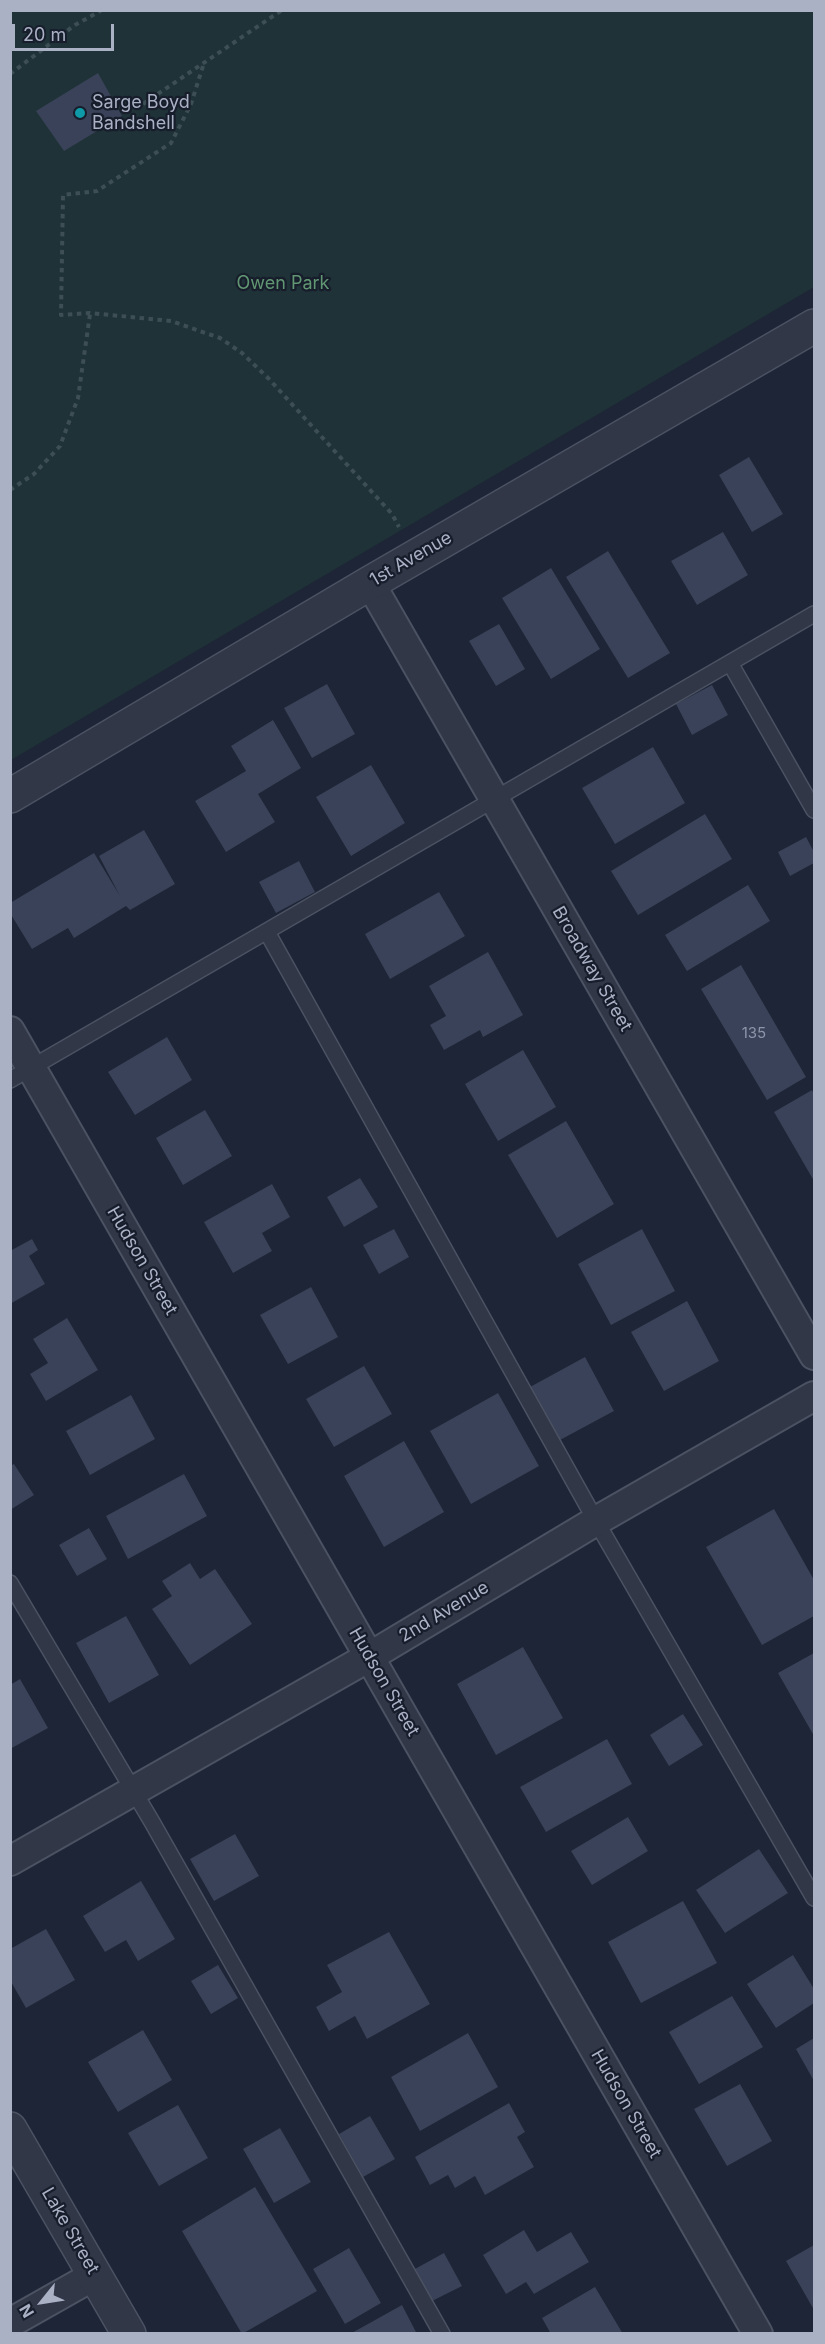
<!DOCTYPE html>
<html>
<head>
<meta charset="utf-8">
<style>
  body { margin:0 }
  #map { position:relative; width:825px; height:2344px; overflow:hidden; background:#1d2536; font-family:Inter,sans-serif }
  canvas { display:block }
  .frame { position:absolute; inset:0; border:12px solid #aab1c5; pointer-events:none }
  .north { position:absolute; left:12px; top:2272px; width:60px; height:60px; -webkit-text-stroke:4px #171d2b; paint-order:stroke; rotate:240deg; font-size:16px; font-weight:700; line-height:24px; text-align:center; color:#aab1c5 }
  .north::after { content:''; display:block; margin:auto; width:21px; height:27px; background:#aab1c5; clip-path:polygon(50% 0,100% 100%,50% 72%,0 100%) }
  .scale { position:absolute; left:12px; top:24px; width:102px; height:27px; box-sizing:border-box; border:3px solid #aab1c5; border-top:0; padding-left:8px; font-size:18px; line-height:21px; white-space:nowrap; color:#aab1c5; -webkit-text-stroke:4px #171d2b; paint-order:stroke }
</style>
</head>
<body>
<div id="map">
<canvas width="825" height="2344"></canvas>
<div class="frame"></div>
<div class="north">N</div>
<div class="scale">20 m</div>
</div>
<script>
const ctx = document.querySelector('canvas').getContext('2d');
ctx.lineJoin = 'round';
function paint(path, color) {
  ctx.fillStyle = color;
  ctx.fill(path, 'evenodd');
}
function toPath(rows) {
  const path = new Path2D();
  for (const r of rows) {
    path.moveTo(r[0], r[1]);
    for (let i = 2; i < r.length; i += 2) path.lineTo(r[i], r[i + 1]);
  }
  return path;
}
function stroke(path, color, width, dash) {
  ctx.strokeStyle = color;
  ctx.lineWidth = width;
  ctx.lineCap = dash ? 'butt' : 'round';
  ctx.setLineDash(dash || []);
  ctx.stroke(path);
}
function drawText(font, color, halo, rows, align = 'center') {
  ctx.font = font + ' Inter,sans-serif';
  ctx.lineWidth = 4.5;
  ctx.setLineDash([]);
  ctx.textBaseline = 'middle';
  ctx.strokeStyle = halo;
  ctx.fillStyle = color;
  for (const [text, x, y, turn = 0] of rows) {
    ctx.save();
    ctx.translate(x, y);
    ctx.rotate((+turn || 0) * Math.PI / 180);
    ctx.textAlign = isNaN(turn) ? turn : align;
    if (halo) ctx.strokeText(text, 0, 0);
    ctx.fillText(text, 0, 0);
    ctx.restore();
  }
}
paint(toPath([
  [10,11,814,11,814,287,11,760]
]), '#1f3237');
paint(toPath([
  [98,73,122,116,64,151,36,111],
  [749,457,783,514,752,532,719,475],
  [723,532,748,575,697,605,671,561],
  [608,551,670,653,628,678,566,577],
  [551,568,600,649,551,679,502,598],
  [499,624,525,669,496,686,469,641],
  [327,684,355,734,312,758,284,708],
  [712,685,728,715,692,735,676,704],
  [273,720,301,768,258,794,275,822,226,852,195,801,246,771,231,746],
  [653,747,685,803,615,844,582,788],
  [371,765,405,823,351,856,316,797],
  [705,814,732,859,638,915,611,871],
  [144,830,175,884,130,910,126,906,74,938,68,928,32,949,10,913,10,903,94,853,120,896,99,856],
  [806,837,814,852,814,863,790,876,778,852],
  [299,861,315,892,276,913,259,882],
  [748,885,770,921,687,971,665,935],
  [439,892,465,936,390,979,365,934],
  [488,952,523,1015,483,1037,480,1030,444,1050,430,1025,446,1016,429,986],
  [741,965,806,1077,767,1100,701,989],
  [167,1037,192,1080,135,1115,108,1072],
  [523,1050,556,1107,498,1141,465,1084],
  [812,1090,814,1094,814,1181,774,1112],
  [205,1110,232,1156,183,1185,156,1138],
  [566,1121,614,1204,557,1238,508,1155],
  [360,1178,378,1207,344,1227,327,1197],
  [272,1184,290,1217,262,1233,272,1251,233,1273,204,1222],
  [394,1229,409,1257,379,1274,363,1245],
  [642,1229,675,1291,611,1325,578,1264],
  [32,1239,38,1250,29,1256,45,1284,10,1304,10,1251],
  [311,1287,338,1337,288,1364,260,1315],
  [687,1301,719,1361,664,1391,631,1332],
  [67,1318,98,1370,46,1401,30,1374,48,1363,33,1339],
  [585,1357,614,1411,560,1440,530,1387],
  [364,1366,392,1414,334,1447,306,1399],
  [498,1393,539,1466,471,1504,430,1431],
  [131,1395,155,1439,90,1475,66,1431],
  [404,1441,444,1512,384,1547,344,1476],
  [14,1464,34,1495,10,1510,10,1466],
  [184,1474,207,1516,128,1559,106,1516],
  [774,1509,814,1580,814,1616,762,1645,706,1547],
  [89,1528,107,1559,77,1576,59,1545],
  [190,1563,200,1579,215,1569,252,1624,190,1665,152,1609,172,1596,162,1581],
  [126,1616,159,1675,109,1703,76,1643],
  [523,1647,563,1718,496,1755,457,1684],
  [814,1653,814,1736,778,1673],
  [20,1679,48,1728,10,1749,10,1685],
  [683,1714,703,1745,669,1766,650,1735],
  [607,1739,632,1784,546,1832,520,1787],
  [628,1817,648,1851,592,1885,571,1851],
  [235,1834,259,1876,214,1901,190,1859],
  [759,1849,788,1893,725,1933,696,1890],
  [141,1881,175,1939,138,1961,126,1940,105,1952,83,1916],
  [683,1901,717,1963,641,2003,608,1942],
  [46,1929,75,1980,26,2008,10,1980,10,1949],
  [389,1932,430,2004,367,2039,355,2016,329,2031,316,2007,342,1992,327,1965],
  [793,1955,814,1989,814,2003,776,2028,747,1984],
  [218,1965,238,1998,211,2014,191,1981],
  [732,1996,763,2047,699,2084,669,2032],
  [143,2030,172,2080,118,2112,88,2062],
  [468,2033,498,2087,420,2131,391,2077],
  [814,2038,814,2081,796,2049],
  [740,2084,772,2141,727,2166,694,2109],
  [509,2103,525,2132,517,2137,534,2167,485,2195,475,2176,455,2188,448,2175,430,2185,415,2157],
  [178,2105,208,2158,159,2186,128,2133],
  [370,2116,395,2159,363,2177,339,2134],
  [280,2128,311,2182,274,2203,243,2149],
  [255,2187,317,2291,242,2334,182,2231],
  [524,2230,537,2252,571,2232,589,2262,534,2294,526,2282,506,2294,483,2255],
  [814,2245,814,2310,786,2261],
  [349,2248,381,2303,345,2324,313,2269],
  [444,2253,462,2286,430,2302,413,2270],
  [595,2287,623,2334,551,2334,542,2318],
  [402,2305,417,2334,350,2334]
]), '#394258');
const service = toPath([
  [730,663,814,810],
  [267,932,596,1521,814,1898],
  [10,1080,814,614],
  [10,1583,152,1822,442,2334]
]);
const minor = toPath([
  [370,583,814,1355],
  [10,1031,758,2334],
  [10,1861,369,1657,596,1521,814,1396],
  [10,2323,95,2275]
]);
const tertiary = toPath([
  [10,796,370,583,814,326],
  [10,2129,129,2334]
]);
stroke(service, '#4b5262', 18);
stroke(minor, '#4b5262', 32);
stroke(tertiary, '#4b5262', 36);
stroke(toPath([
  [203,66,191,104,171,143,97,191,63,195,61,315,90,313,171,321,220,338,242,353,269,379,392,514,399,527],
  [10,74,75,25,102,10],
  [143,104,282,10],
  [10,490,34,474,60,446,78,398,90,314]
]), '#3d4f55', 4, [4.5, 4.5]);
stroke(service, '#313747', 15);
stroke(minor, '#313747', 28);
stroke(tertiary, '#313747', 33);
for (const [x, y, r, color] of [
  [80,113,6,"#0f9aa8"]
]) {
  const dot = new Path2D();
  dot.arc(x, y, r, 0, 2 * Math.PI);
  ctx.fillStyle = color;
  ctx.fill(dot);
  stroke(dot, '#171d2b', 2);
}
drawText('15px', '#8e95aa', null, [
  ["135",754,1033]
]);
drawText('18px', '#aab1c5', '#171d2b', [
  ["Sarge Boyd",92,103],
  ["Bandshell",92,124]
], 'left');
drawText('18px', '#619673', '#171d2b', [
  ["Owen Park",283,284]
]);
drawText('18px', '#aab1c5', '#171d2b', [
  ["1st Avenue",411,559,-30],
  ["Broadway Street",592,969,60],
  ["Hudson Street",142,1261,60],
  ["2nd Avenue",444,1612,-31],
  ["Hudson Street",384,1682,60],
  ["Hudson Street",626,2104,60],
  ["Lake Street",70,2231,60]
]);
</script>
</body>
</html>
